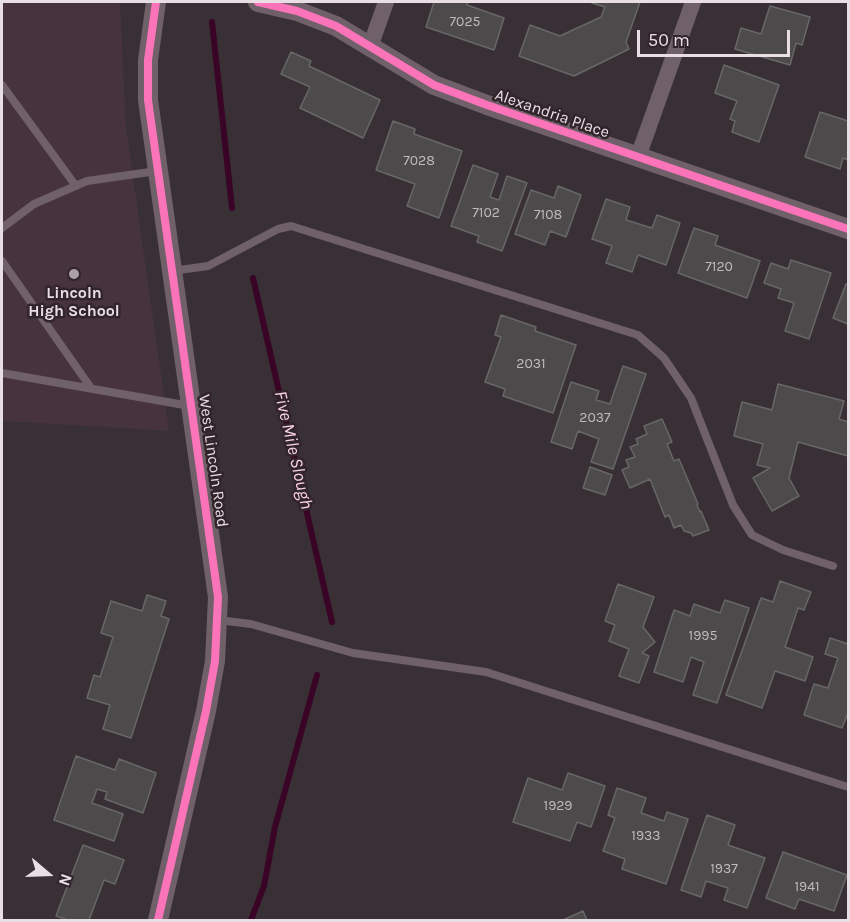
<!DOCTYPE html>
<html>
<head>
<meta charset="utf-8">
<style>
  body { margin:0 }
  #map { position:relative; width:850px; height:922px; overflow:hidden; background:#383035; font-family:Karla,sans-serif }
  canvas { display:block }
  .frame { position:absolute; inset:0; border:3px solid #e8dee3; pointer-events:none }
  .north { position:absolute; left:18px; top:844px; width:60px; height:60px; -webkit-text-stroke:4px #32242b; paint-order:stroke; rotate:109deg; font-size:16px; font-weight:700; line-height:24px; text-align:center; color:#e8dee3 }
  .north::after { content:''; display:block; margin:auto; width:21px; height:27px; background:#e8dee3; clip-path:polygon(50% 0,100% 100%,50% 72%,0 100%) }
  .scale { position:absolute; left:637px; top:30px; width:153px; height:27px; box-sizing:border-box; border:3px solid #e8dee3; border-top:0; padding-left:8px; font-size:18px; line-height:21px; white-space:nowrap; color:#e8dee3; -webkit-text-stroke:4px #32242b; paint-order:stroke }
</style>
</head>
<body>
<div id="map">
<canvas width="850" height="922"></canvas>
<div class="frame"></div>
<div class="north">N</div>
<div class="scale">50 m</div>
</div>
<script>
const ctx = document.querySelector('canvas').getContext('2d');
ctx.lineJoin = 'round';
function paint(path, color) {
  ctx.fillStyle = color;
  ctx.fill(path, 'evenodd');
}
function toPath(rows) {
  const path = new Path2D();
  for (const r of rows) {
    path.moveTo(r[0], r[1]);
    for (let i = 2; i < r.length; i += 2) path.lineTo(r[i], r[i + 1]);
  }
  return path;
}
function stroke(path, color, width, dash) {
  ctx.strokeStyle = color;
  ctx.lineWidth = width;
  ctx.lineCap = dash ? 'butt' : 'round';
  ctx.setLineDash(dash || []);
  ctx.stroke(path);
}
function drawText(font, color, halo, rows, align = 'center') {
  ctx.font = font + ' Karla,sans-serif';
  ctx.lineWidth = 5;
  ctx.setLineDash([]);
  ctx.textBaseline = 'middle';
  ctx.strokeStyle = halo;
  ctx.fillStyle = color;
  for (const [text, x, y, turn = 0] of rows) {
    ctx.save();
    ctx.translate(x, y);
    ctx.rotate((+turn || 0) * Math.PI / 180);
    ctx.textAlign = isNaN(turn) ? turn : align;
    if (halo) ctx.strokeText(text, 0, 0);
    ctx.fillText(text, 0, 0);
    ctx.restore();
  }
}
paint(toPath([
  [2,2,120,2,126,127,169,431,2,421]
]), '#46333d');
stroke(toPath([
  [212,22,232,208],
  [253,278,332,622],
  [251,920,264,886,275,827,317,675]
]), '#390426', 6);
const building = toPath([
  [434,2,468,2,467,5,504,18,494,50,426,27,434,2],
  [593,2,640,2,626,42,629,49,574,76,519,56,530,25,560,36,601,17,605,7,592,3,593,2],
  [770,6,810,17,802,45,796,43,790,65,735,49,741,28,761,34,770,6],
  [291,52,311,61,309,66,380,100,363,138,300,108,310,87,281,74,291,52],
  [724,65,779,85,759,142,732,132,735,121,730,119,737,101,715,93,724,65],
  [820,112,848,121,848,160,843,158,840,169,805,157,820,112],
  [393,121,415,129,414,134,462,151,439,218,407,206,415,184,376,170,393,121],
  [473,165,498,174,490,197,499,200,507,176,527,183,502,251,477,242,479,236,451,226,473,165],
  [558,186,581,195,566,237,550,231,545,245,515,234,531,190,554,198,558,186],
  [606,199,630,207,626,220,652,228,657,215,680,223,666,265,638,255,632,272,606,263,612,246,592,239,606,199],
  [694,228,718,236,715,245,760,261,747,298,678,273,694,228],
  [791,260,831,273,809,339,785,331,794,303,778,298,781,289,764,283,771,263,788,269,791,260],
  [846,284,848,285,848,324,833,318,846,284],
  [501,315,536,327,535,331,576,345,553,413,503,396,505,389,485,382,501,337,495,335,501,315],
  [623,366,646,374,613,469,591,462,599,439,578,431,572,449,551,442,571,382,599,391,596,400,610,404,623,366],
  [778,384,844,401,839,419,848,422,848,456,798,442,789,478,799,496,772,511,753,478,770,468,757,465,763,444,734,436,742,402,772,410,778,384],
  [662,419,672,442,667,444,674,461,679,459,698,504,697,505,700,512,701,511,709,530,693,536,691,533,684,531,681,525,674,528,669,515,665,517,650,479,630,488,622,470,629,467,626,460,635,457,630,447,638,444,636,439,647,434,644,426,662,419],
  [590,467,612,475,605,495,583,488,590,467],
  [780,581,811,592,804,610,798,608,785,647,813,657,805,681,775,671,762,708,726,695,761,598,773,602,780,581],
  [618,584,654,597,643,627,655,642,642,653,649,656,639,683,619,676,629,649,609,641,615,625,605,621,618,584],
  [147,595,166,601,161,616,169,619,131,738,103,729,110,705,87,698,94,675,100,677,113,637,101,633,111,601,142,611,147,595],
  [725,600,749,608,717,703,693,695,704,662,691,657,683,682,654,672,674,610,690,616,694,604,720,613,725,600],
  [830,638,848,644,848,713,842,728,804,715,814,684,828,688,838,658,825,654,830,638],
  [76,756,115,770,119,759,156,773,143,813,105,799,107,792,97,789,92,803,123,814,114,841,54,820,76,756],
  [568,773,605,786,591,827,577,822,570,841,513,822,528,778,562,790,568,773],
  [617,788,646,798,641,813,664,821,667,812,688,819,666,884,622,869,625,859,603,851,615,818,608,815,617,788],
  [707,815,735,825,728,845,765,858,747,908,724,900,728,888,706,881,701,897,681,890,707,815],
  [83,845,124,860,115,884,104,880,89,920,68,920,56,916,83,845],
  [783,852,847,875,834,911,799,899,795,909,766,898,783,852],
  [583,911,587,920,563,920,583,911]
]);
paint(building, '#4c4a4b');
stroke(building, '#686767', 1.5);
stroke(toPath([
  [2,85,76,186],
  [2,228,34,204,87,181,157,171],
  [2,261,91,388],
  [172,271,208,266,278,229,291,226,638,335,664,358,691,398,733,505,752,535,783,550,833,566],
  [2,373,190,406],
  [218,620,251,624,353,653,486,672,848,787]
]), '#706069', 8);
stroke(toPath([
  [370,47,386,2],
  [638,157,693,2]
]), '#706069', 16);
stroke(toPath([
  [156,2,148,60,148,100,218,597,215,661,206,711,158,920],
  [258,2,297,11,336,26,434,85,487,105,848,229]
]), '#706069', 20);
stroke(toPath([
  [156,2,148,60,148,100,218,597,215,661,206,711,158,920],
  [258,2,297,11,336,26,434,85,487,105,848,229]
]), '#fb73b8', 8);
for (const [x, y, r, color] of [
  [74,274,6,"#aaa1a6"]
]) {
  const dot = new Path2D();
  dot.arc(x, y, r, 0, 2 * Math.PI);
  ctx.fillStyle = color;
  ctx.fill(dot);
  stroke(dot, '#32242b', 2);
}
drawText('14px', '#c1b9bd', null, [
  ["7025",465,22],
  ["7028",419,161],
  ["7102",486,213],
  ["7108",548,215],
  ["7120",719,267],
  ["2031",531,364],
  ["2037",595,418],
  ["1995",703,636],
  ["1929",558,806],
  ["1933",646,836],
  ["1937",724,869],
  ["1941",807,887]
]);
drawText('16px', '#e8dee3', '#32242b', [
  ["Alexandria Place",552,114,19],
  ["West Lincoln Road",213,461,82]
]);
drawText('bold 16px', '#e8dee3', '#32242b', [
  ["Lincoln",74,293],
  ["High School",74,311]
]);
drawText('italic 18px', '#f8d1e4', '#32242b', [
  ["Five Mile Slough",293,450,77]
]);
</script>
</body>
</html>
